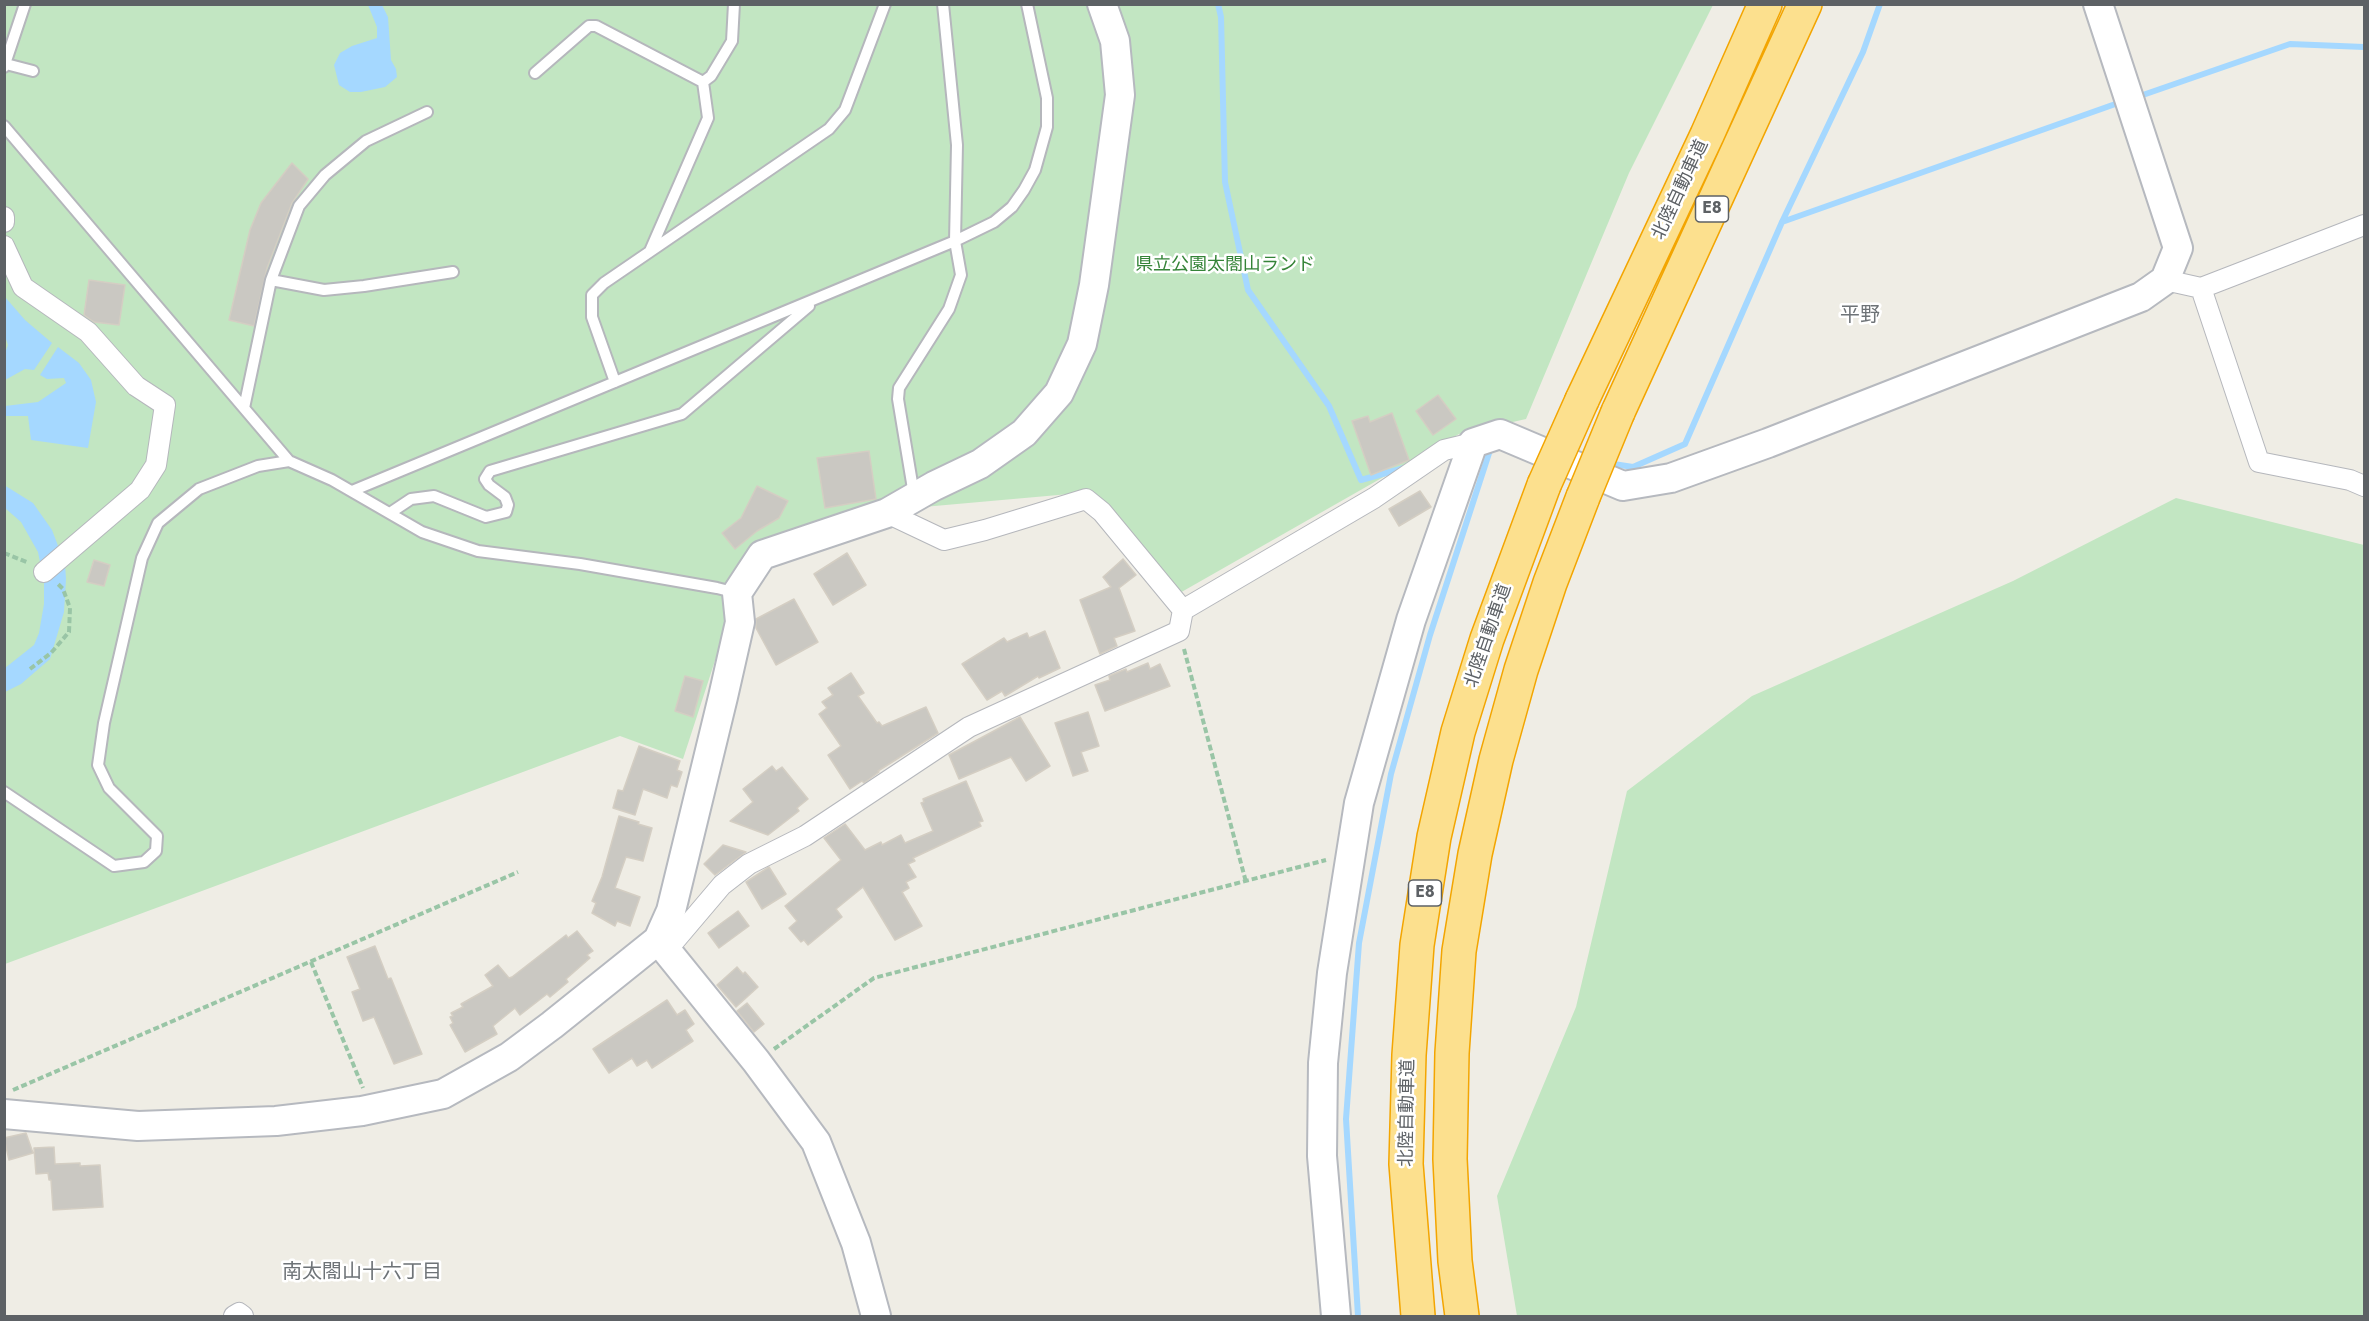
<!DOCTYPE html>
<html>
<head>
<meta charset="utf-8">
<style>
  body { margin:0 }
  #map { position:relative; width:2369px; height:1321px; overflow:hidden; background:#efede5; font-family:Jost,sans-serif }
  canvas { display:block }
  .frame { position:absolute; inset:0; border:6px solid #5d6165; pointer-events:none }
</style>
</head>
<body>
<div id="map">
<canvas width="2369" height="1321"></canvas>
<div class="frame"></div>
</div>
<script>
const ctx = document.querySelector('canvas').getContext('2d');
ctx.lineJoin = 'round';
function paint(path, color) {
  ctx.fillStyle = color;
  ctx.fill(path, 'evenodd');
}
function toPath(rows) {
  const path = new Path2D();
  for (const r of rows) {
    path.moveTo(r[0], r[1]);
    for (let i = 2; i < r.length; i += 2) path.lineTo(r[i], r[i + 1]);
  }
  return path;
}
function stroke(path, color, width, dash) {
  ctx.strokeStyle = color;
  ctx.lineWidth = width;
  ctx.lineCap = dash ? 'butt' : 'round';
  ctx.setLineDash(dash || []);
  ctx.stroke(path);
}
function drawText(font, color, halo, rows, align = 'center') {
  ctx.font = font + ' Jost,"Noto Sans JP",sans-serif';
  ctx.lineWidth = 5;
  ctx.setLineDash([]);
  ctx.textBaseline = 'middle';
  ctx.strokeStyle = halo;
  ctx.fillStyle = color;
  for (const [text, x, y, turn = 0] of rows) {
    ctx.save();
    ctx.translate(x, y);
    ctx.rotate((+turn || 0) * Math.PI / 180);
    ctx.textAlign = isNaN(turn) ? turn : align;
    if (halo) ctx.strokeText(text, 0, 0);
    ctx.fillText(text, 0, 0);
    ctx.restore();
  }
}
paint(toPath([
  [5,5,1713,5,1629,173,1526,419,1459,434,1178,594,1092,492,912,508,890,500,761,539,737,593,683,759,620,736,5,964],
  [2176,498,2364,545,2364,1316,1517,1316,1497,1196,1576,1007,1627,791,1752,696,2013,581]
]), '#c2e6c2');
paint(toPath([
  [368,5,382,5,388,17,391,60,396,69,397,77,385,87,361,92,350,92,339,85,334,65,340,53,352,46,377,38,377,27],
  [5,297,25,320,52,343,34,370,25,369,5,380,5,353,8,345,5,336],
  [58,347,79,363,91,380,96,402,88,448,31,440,28,416,5,416,5,406,38,402,66,383,64,378,47,379,40,375],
  [4,485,33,503,52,530,65,564,66,579,64,612,50,659,21,684,5,692,5,668,34,645,39,633,44,604,44,582,38,552,21,522,5,508]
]), '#a5d8ff');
stroke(toPath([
  [1218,4,1221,17,1225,182,1248,290,1329,406,1361,480,1404,468],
  [2137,97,2290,44,2364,47],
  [1782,222,2121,102],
  [1607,463,1633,467,1685,444,1782,222,1863,52,1880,4],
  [1358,1316,1346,1119,1359,943,1391,774,1430,635,1491,447]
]), '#a5d8ff', 6);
const building = toPath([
  [292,163,308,179,292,203,267,268,254,326,229,320,250,230,261,203,292,163],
  [89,280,125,285,119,325,94,322,84,315,89,280],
  [1438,395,1456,419,1433,435,1416,411,1438,395],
  [1392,413,1409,460,1371,475,1352,421,1368,416,1370,422,1392,413],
  [869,451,876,499,825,508,817,458,869,451],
  [757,486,788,501,779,518,757,531,735,549,722,533,741,518,757,486],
  [1420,491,1431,507,1399,526,1389,509,1420,491],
  [847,553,866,585,833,605,814,574,847,553],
  [1123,559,1136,575,1119,588,1135,631,1114,638,1117,646,1100,654,1080,600,1111,587,1103,577,1123,559],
  [94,560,110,565,104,586,87,582,94,560],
  [794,599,818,642,776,665,756,628,756,619,794,599],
  [1045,631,1060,668,1039,678,1038,676,1005,696,1002,691,987,700,962,664,1004,638,1007,642,1027,633,1029,638,1045,631],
  [1148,663,1150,669,1160,664,1170,686,1105,711,1095,685,1110,680,1109,676,1126,669,1127,672,1148,663],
  [851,673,864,693,858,696,877,723,879,722,882,726,926,707,938,733,878,771,879,772,864,783,862,781,850,789,828,755,841,746,819,714,827,708,822,702,833,695,828,688,851,673],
  [685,676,703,681,693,717,675,711,685,676],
  [1088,712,1099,746,1081,752,1088,771,1073,776,1055,723,1088,712],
  [1020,717,1050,766,1026,781,1011,757,959,779,949,755,1020,717],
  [639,746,680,761,677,770,682,772,677,787,671,785,667,798,643,789,635,815,613,808,618,790,623,791,639,746],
  [772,766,776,771,782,767,808,799,797,808,799,811,768,835,730,821,753,802,743,789,772,766],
  [966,781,983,821,979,822,981,826,913,858,915,861,908,864,916,877,906,882,909,888,902,892,922,926,895,940,863,887,836,909,842,917,808,945,804,940,801,942,789,928,797,921,785,906,841,860,824,838,845,824,865,850,881,842,882,845,901,835,905,843,933,831,921,803,924,802,923,799,966,781],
  [619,816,639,822,638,824,652,828,643,861,626,857,615,888,640,897,630,926,617,921,615,926,592,913,596,903,592,901,602,877,619,816],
  [723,845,746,852,715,875,704,864,723,845],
  [769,867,786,894,762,909,746,882,769,867],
  [738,911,749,926,719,948,708,933,738,911],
  [577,931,593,951,587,955,590,958,566,979,568,982,550,997,547,994,520,1015,515,1008,493,1026,497,1034,465,1052,450,1025,453,1023,450,1017,453,1016,451,1013,463,1007,461,1004,493,986,485,975,498,965,509,978,512,977,566,935,568,938,577,931],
  [375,946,388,979,391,978,422,1054,394,1064,374,1017,363,1021,352,992,360,989,347,957,375,946],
  [737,967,743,974,745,972,758,987,736,1007,717,985,737,967],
  [667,1000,677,1015,685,1010,694,1024,686,1030,693,1041,652,1068,647,1060,637,1066,632,1058,609,1073,593,1049,667,1000],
  [747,1003,764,1024,754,1032,737,1011,747,1003],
  [26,1133,33,1153,9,1160,4,1138,26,1133],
  [54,1147,55,1164,80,1163,80,1166,100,1165,103,1207,53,1210,51,1180,49,1180,48,1173,36,1174,34,1148,54,1147]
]);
paint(building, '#cac8c2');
stroke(building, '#d4cec3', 1.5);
const lane = toPath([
  [6,64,33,71],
  [4,67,25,4],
  [535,73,589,26,596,26,703,82],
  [4,126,289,461,332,480,422,532,478,551,580,564,717,588,737,593],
  [650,251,708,118,703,82,711,76,732,41,734,4],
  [271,280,299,206,325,175,366,141,427,112],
  [615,382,592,317,592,295,604,283,829,129,845,110,885,4],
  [244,408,271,280,324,290,364,286,453,272],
  [352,491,955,241,994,222,1012,207,1024,190,1035,170,1047,127,1047,98,1027,4],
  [914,495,898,399,899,388,949,309,961,275,955,241,957,145,943,4],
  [390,513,411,499,434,496,486,517,506,512,508,505,505,497,489,485,485,479,490,471,682,414,809,306],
  [4,792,114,866,144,862,156,851,157,836,109,788,98,765,104,723,142,558,158,523,199,489,258,466,289,461]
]);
const street = toPath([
  [4,217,4,222],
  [4,246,23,287,88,332,136,386,165,405,156,465,140,490,44,572],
  [2165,280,2201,288,2259,462,2350,480,2364,486],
  [2201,288,2364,225],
  [887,513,944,540,985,530,1086,499,1102,512,1183,610],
  [666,951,722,885,749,864,805,836,969,727,1179,631,1183,610,1374,498,1444,450,1473,443],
  [234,1316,239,1313,243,1316]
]);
const secondary = toPath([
  [658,940,756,1061,816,1142,856,1243,876,1316],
  [4,1114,138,1126,276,1121,362,1111,443,1094,509,1057,552,1025,658,940,671,911,723,697,740,622,737,593,762,555,887,513,934,486,980,464,1024,433,1059,393,1082,344,1094,285,1120,95,1115,41,1102,4],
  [1336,1316,1322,1156,1323,1063,1332,973,1359,803,1411,620,1473,443,1500,434,1623,486,1671,478,1768,443,2141,297,2165,280,2178,248,2098,4]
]);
const highway = toPath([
  [1582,400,1707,135,1765,4],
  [1618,412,1805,4],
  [1418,1316,1406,1164,1409,1055,1417,945,1434,837,1458,732,1487,639,1544,485],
  [1462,1316,1455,1261,1450,1159,1452,1053,1459,951,1475,854,1496,760,1521,670,1550,583,1583,497]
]);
stroke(lane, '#b5b7bc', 14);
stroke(street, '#b5b7bc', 22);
stroke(secondary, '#b6b9bf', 32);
stroke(highway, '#f3a501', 36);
stroke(toPath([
  [4,553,29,563],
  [1184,649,1246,882],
  [30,669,51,653,69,632,70,608,63,589,57,583],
  [311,962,363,1088],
  [774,1049,874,978,1326,860],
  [13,1090,518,872]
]), '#99c5a6', 4, [6, 3]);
stroke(lane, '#fff', 10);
stroke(street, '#fff', 20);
stroke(secondary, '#fff', 28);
stroke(highway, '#fce08e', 33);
const highwayBridge = toPath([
  [1544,485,1582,400],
  [1583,497,1618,412]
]);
stroke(highwayBridge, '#f3a501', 36, []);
stroke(highwayBridge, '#fce08e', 33);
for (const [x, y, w] of [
  [1712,209,33],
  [1425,893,33]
]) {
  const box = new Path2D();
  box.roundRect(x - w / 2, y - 13, w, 26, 4.5);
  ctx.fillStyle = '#fff';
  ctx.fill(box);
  stroke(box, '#5d6165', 1.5);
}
drawText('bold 16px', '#5d6165', null, [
  ["E8",1712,209],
  ["E8",1425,893]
]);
drawText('18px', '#5d6165', '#fff', [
  ["北陸自動車道",1681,190,-65],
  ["北陸自動車道",1489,636,-71],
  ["北陸自動車道",1408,1113,-89]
]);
drawText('18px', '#358438', '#fff', [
  ["県立公園太閤山ランド",1225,266]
]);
drawText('20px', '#6e7377', '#fff', [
  ["平野",1860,316],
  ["南太閤山十六丁目",362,1273]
]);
</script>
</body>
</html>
